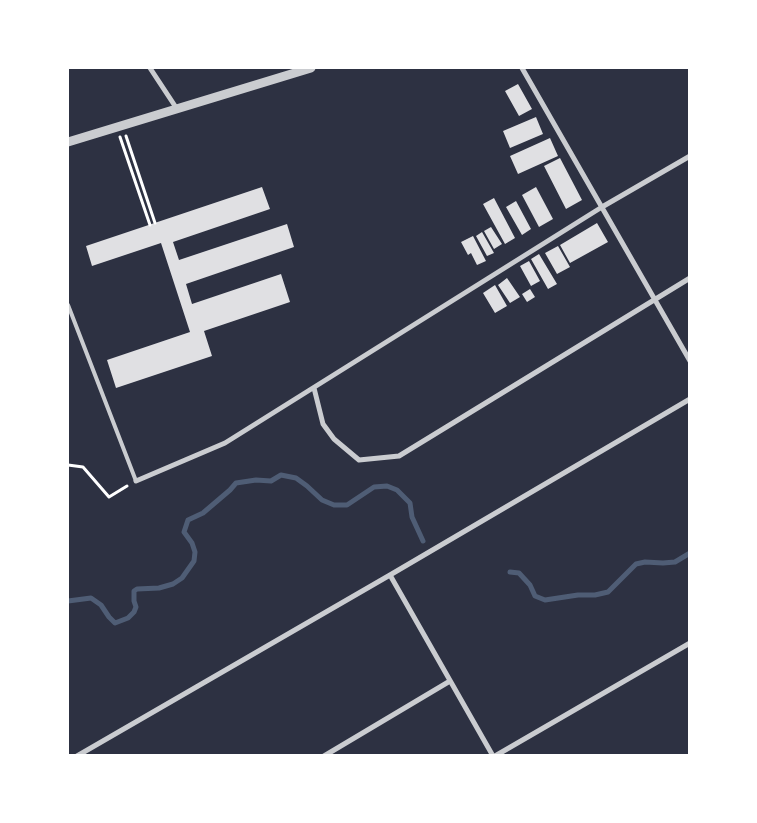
<!DOCTYPE html>
<html>
<head>
<meta charset="utf-8">
<style>
  body { margin:0 }
  #map { position:relative; width:757px; height:823px; overflow:hidden; background:#2d3142; font-family:"PT Sans Narrow",sans-serif }
  canvas { display:block }
  .frame { position:absolute; inset:0; border:69px solid #fff; pointer-events:none }
</style>
</head>
<body>
<div id="map">
<canvas width="757" height="823"></canvas>
<div class="frame"></div>
</div>
<script>
const ctx = document.querySelector('canvas').getContext('2d');
ctx.lineJoin = 'round';
function toPath(rows) {
  const path = new Path2D();
  for (const r of rows) {
    path.moveTo(r[0], r[1]);
    for (let i = 2; i < r.length; i += 2) path.lineTo(r[i], r[i + 1]);
  }
  return path;
}
function stroke(path, color, width, dash) {
  ctx.strokeStyle = color;
  ctx.lineWidth = width;
  ctx.lineCap = dash ? 'butt' : 'round';
  ctx.setLineDash(dash || []);
  ctx.stroke(path);
}
function paint(path, color) {
  ctx.fillStyle = color;
  ctx.fill(path, 'evenodd');
}
stroke(toPath([
  [510,572,519,573,530,585,535,596,545,600,578,595,595,595,608,592,636,564,645,562,663,563,675,562,690,553],
  [68,601,91,598,101,605,109,617,115,623,128,618,134,612,136,607,134,601,134,591,137,589,159,588,173,584,182,578,194,561,195,552,192,543,184,532,188,520,203,513,230,490,236,483,256,480,271,481,281,475,296,478,307,486,322,500,334,505,347,505,374,487,387,486,397,490,410,503,412,517,423,541]
]), '#4f5d75', 5);
paint(toPath([
  [518,84,532,109,519,116,505,91],
  [536,117,543,134,510,148,503,131],
  [550,138,558,156,518,174,510,156],
  [560,158,582,200,566,209,544,166],
  [262,187,270,209,173,242,179,260,287,224,294,247,186,284,192,304,281,274,290,302,204,331,212,356,116,388,107,360,190,332,161,243,92,266,86,246],
  [536,187,553,219,539,227,522,195],
  [494,198,515,238,505,244,483,204],
  [516,201,531,229,522,235,506,207],
  [597,223,608,242,570,263,560,245],
  [491,227,502,244,494,249,484,231],
  [482,232,494,253,487,256,476,236],
  [473,236,486,261,477,265,471,253,468,255,461,242],
  [558,246,570,267,557,274,545,253],
  [539,254,557,284,548,289,531,259],
  [529,261,540,281,531,286,520,266],
  [507,278,520,297,510,303,498,285],
  [495,285,507,306,495,313,483,293],
  [530,289,535,297,527,302,522,294]
]), '#e0e0e3');
stroke(toPath([
  [126,136,155,223],
  [120,137,150,225],
  [68,465,83,467,109,497,127,486]
]), '#fff', 3);
stroke(toPath([
  [68,305,136,481]
]), '#caccd0', 4);
stroke(toPath([
  [150,68,177,109],
  [522,68,690,361],
  [314,388,323,424,334,439,359,460,399,456,690,278],
  [136,481,225,443,602,207,690,156],
  [390,575,493,756],
  [77,756,390,575,690,399],
  [324,756,450,681],
  [495,756,690,643]
]), '#caccd0', 5);
stroke(toPath([
  [68,142,311,68]
]), '#caccd0', 9);
</script>
</body>
</html>
